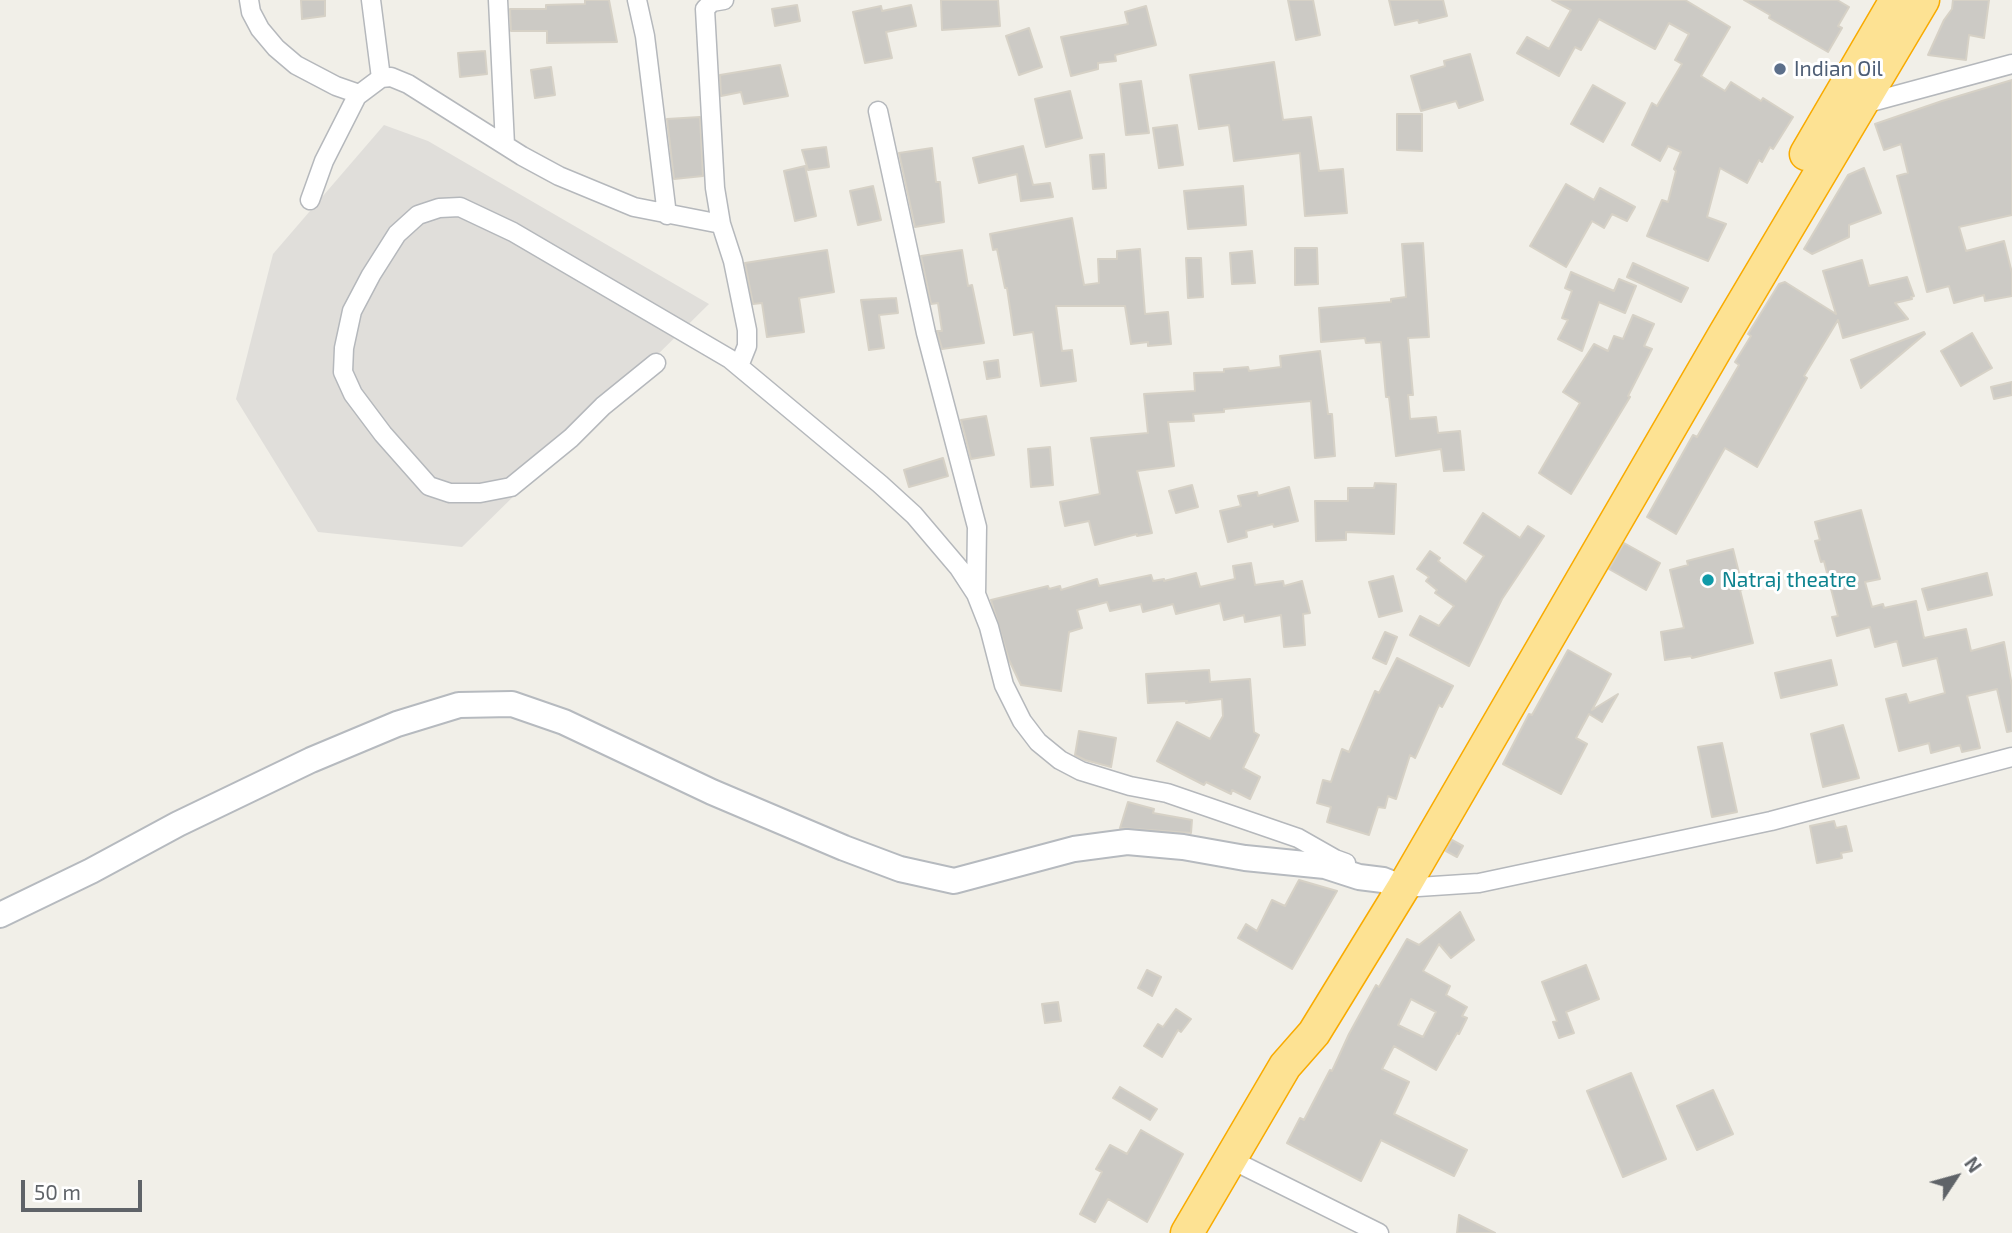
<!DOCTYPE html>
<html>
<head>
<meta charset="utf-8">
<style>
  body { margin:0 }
  #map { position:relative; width:2012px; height:1233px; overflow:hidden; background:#f1efe8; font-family:"Exo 2",sans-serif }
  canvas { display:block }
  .north { position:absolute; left:1921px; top:1142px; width:70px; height:70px; -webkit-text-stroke:5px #fff; paint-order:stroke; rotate:54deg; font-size:19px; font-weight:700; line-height:28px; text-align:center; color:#5f6368 }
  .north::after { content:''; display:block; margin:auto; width:24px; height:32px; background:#5f6368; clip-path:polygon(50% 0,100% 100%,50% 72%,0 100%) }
  .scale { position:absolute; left:21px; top:1180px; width:121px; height:32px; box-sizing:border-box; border:4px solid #5f6368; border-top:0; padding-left:9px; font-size:21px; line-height:24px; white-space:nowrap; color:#5f6368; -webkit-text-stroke:5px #fff; paint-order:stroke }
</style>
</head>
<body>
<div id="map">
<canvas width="2012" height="1233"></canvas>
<div class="north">N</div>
<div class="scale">50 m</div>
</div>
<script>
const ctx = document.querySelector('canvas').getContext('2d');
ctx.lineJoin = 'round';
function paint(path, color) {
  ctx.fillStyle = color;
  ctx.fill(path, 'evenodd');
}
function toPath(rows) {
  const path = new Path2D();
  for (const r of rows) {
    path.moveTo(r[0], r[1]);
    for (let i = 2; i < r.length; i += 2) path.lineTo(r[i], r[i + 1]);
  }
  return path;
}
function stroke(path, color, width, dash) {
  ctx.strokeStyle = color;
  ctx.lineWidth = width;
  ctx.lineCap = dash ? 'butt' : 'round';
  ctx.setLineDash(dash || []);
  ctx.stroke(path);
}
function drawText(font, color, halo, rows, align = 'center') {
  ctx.font = font + ' "Exo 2",sans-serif';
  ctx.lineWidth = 6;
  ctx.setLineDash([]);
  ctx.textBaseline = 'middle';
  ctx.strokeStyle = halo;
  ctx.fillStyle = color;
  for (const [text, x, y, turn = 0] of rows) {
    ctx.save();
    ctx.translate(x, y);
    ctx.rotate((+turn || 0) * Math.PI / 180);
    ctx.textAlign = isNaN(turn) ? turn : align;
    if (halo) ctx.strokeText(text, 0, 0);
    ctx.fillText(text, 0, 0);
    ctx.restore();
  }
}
paint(toPath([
  [384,125,428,141,709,304,462,547,318,532,236,399,273,254]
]), '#e0deda');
const building = toPath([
  [301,0,325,0,325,16,302,19,301,0],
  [585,0,609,0,617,42,547,43,547,31,511,31,510,9,546,9,546,5,585,4,585,0],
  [941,0,998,0,1000,26,942,30,941,0],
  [1288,0,1313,0,1320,35,1296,40,1288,0],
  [1389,0,1443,0,1447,16,1419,23,1418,20,1395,25,1389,0],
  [1552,0,1685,0,1730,27,1701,76,1725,91,1731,82,1761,101,1763,98,1793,117,1773,149,1770,147,1762,162,1759,160,1747,183,1720,168,1707,217,1726,224,1708,261,1647,236,1662,200,1668,202,1676,171,1674,169,1681,152,1668,146,1660,161,1632,145,1652,103,1657,106,1682,64,1675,60,1689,34,1669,23,1655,49,1599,19,1581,50,1575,47,1559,76,1517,53,1527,37,1549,49,1571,10,1552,0],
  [1744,0,1837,0,1849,7,1838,26,1842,28,1828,52,1769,18,1770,15,1744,0],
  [1953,0,1989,0,1984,38,1969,35,1966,60,1928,55,1944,20,1952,9,1953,0],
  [797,5,800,21,775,26,772,9,797,5],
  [911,5,916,26,886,32,892,58,865,63,853,12,881,6,882,11,911,5],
  [1146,6,1156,45,1115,55,1116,61,1098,63,1098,69,1071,76,1061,37,1128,24,1125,12,1146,6],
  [1029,28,1042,67,1019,75,1006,36,1029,28],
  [485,51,487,74,460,77,458,53,485,51],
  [1470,54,1483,100,1459,108,1456,101,1421,111,1411,76,1445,66,1444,61,1470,54],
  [1274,62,1283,120,1311,117,1319,171,1343,169,1347,213,1305,216,1300,153,1234,161,1229,125,1199,129,1190,75,1274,62],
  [780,65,788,96,744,104,741,92,721,96,720,75,780,65],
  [551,67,555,95,535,98,531,70,551,67],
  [2012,80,2012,215,1959,227,1966,251,2004,241,2012,273,2012,296,1985,301,1984,295,1954,303,1949,286,1927,292,1897,176,1908,173,1901,144,1884,150,1875,124,1942,101,2012,80],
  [1141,81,1149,133,1126,135,1120,84,1141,81],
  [1593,85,1625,103,1603,142,1571,124,1593,85],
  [1070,91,1082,138,1046,147,1035,99,1070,91],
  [1397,114,1422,114,1422,151,1397,150,1397,114],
  [700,117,703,176,674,179,667,119,700,117],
  [1177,125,1183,165,1159,168,1153,128,1177,125],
  [1023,146,1033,185,1050,183,1053,197,1021,201,1017,174,979,183,973,158,1023,146],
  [826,147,829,167,808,170,802,150,826,147],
  [932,148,936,182,940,182,944,222,915,227,899,153,932,148],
  [1104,154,1106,188,1093,189,1090,155,1104,154],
  [805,166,816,216,795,221,784,171,805,166],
  [1864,168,1881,213,1849,225,1849,237,1812,254,1804,249,1848,175,1864,168],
  [1566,184,1594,200,1600,188,1635,207,1627,221,1612,214,1604,228,1592,221,1566,267,1530,246,1566,184],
  [873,186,881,220,858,225,850,191,873,186],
  [1243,186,1246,225,1188,229,1184,191,1243,186],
  [1072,218,1084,285,1099,283,1098,259,1117,259,1117,251,1140,249,1145,314,1168,312,1171,344,1148,346,1148,342,1131,344,1125,306,1056,306,1062,351,1072,350,1076,381,1041,386,1033,332,1014,335,1007,288,1005,288,997,249,993,250,990,234,1072,218],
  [1423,243,1429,337,1408,338,1413,395,1408,395,1410,419,1436,417,1438,433,1460,431,1464,470,1444,471,1441,449,1396,456,1389,397,1386,397,1381,342,1366,343,1365,338,1321,342,1319,308,1391,302,1391,299,1406,297,1402,244,1423,243],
  [1295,248,1317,248,1318,284,1295,285,1295,248],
  [827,250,834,292,799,298,804,332,767,337,762,303,753,304,745,263,827,250],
  [962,250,968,286,972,285,984,343,942,349,937,331,942,331,938,303,931,304,921,256,962,250],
  [1252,251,1255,283,1232,284,1230,253,1252,251],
  [1186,258,1201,258,1203,297,1188,298,1186,258],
  [1862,260,1869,286,1907,277,1914,296,1911,297,1912,299,1895,303,1908,319,1843,338,1838,320,1804,376,1807,378,1757,467,1725,448,1676,534,1647,517,1693,435,1697,437,1739,365,1735,362,1751,336,1748,334,1779,284,1785,282,1836,314,1823,271,1862,260],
  [1633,263,1688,288,1681,302,1627,277,1633,263],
  [1571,272,1614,291,1619,279,1636,286,1625,313,1599,302,1582,351,1558,339,1568,320,1562,318,1572,291,1565,288,1571,272],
  [896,298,898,313,879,315,884,348,869,350,861,300,896,298],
  [1633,315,1654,324,1644,346,1652,349,1628,396,1630,397,1571,494,1539,473,1580,403,1563,392,1594,344,1608,351,1614,336,1623,339,1633,315],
  [1924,332,1925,334,1861,388,1851,360,1924,332],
  [1972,333,1992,368,1961,386,1941,351,1972,333],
  [1320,351,1328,414,1332,414,1335,456,1315,458,1311,401,1224,409,1224,412,1193,414,1194,421,1168,422,1174,466,1137,471,1152,533,1137,536,1137,534,1095,545,1089,521,1065,526,1060,502,1100,494,1091,438,1148,433,1144,394,1195,391,1194,373,1224,372,1224,369,1248,367,1249,371,1281,367,1280,356,1320,351],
  [998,360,1000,377,987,379,984,362,998,360],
  [2012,382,2012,395,1994,399,1991,387,2012,382],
  [986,416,994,455,971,459,961,420,986,416],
  [1050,447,1053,485,1031,487,1028,449,1050,447],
  [943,458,948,476,909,487,904,470,943,458],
  [1375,483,1396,484,1394,534,1346,532,1346,540,1316,541,1315,501,1348,501,1348,488,1374,488,1375,483],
  [1192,485,1198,507,1176,513,1169,491,1192,485],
  [1289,487,1298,521,1274,527,1273,524,1246,531,1247,537,1228,542,1220,511,1241,506,1238,496,1257,492,1258,496,1289,487],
  [1861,510,1880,579,1865,582,1872,607,1883,604,1884,608,1916,601,1924,638,1966,629,1971,651,2004,642,2012,686,2012,731,2007,732,1997,689,1967,696,1980,748,1962,752,1960,745,1931,753,1929,743,1899,751,1886,699,1906,694,1909,703,1945,693,1937,658,1903,666,1897,641,1875,647,1870,627,1837,636,1832,617,1838,616,1824,561,1821,562,1815,541,1820,540,1815,522,1861,510],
  [1483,513,1520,538,1528,526,1544,536,1502,599,1469,666,1410,635,1420,616,1439,626,1454,606,1435,593,1437,590,1426,581,1429,577,1417,569,1430,551,1440,558,1438,561,1466,582,1484,556,1464,543,1483,513],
  [1624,543,1660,563,1646,590,1609,569,1624,543],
  [1733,549,1743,589,1740,590,1753,643,1692,658,1691,656,1665,660,1661,632,1684,628,1670,570,1688,565,1687,561,1733,549],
  [1251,563,1255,585,1283,581,1284,586,1302,581,1310,613,1303,614,1305,645,1284,647,1281,615,1245,622,1244,615,1224,620,1220,603,1176,614,1173,604,1143,612,1141,604,1110,611,1107,602,1077,610,1082,628,1069,632,1061,691,1021,685,1009,660,991,600,1048,586,1049,589,1060,586,1061,590,1097,579,1099,586,1151,575,1153,581,1164,579,1164,581,1196,573,1200,587,1235,579,1233,566,1251,563],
  [1987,573,1992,595,1928,610,1922,589,1987,573],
  [1393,576,1402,611,1379,617,1369,582,1393,576],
  [1385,632,1397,637,1386,664,1373,658,1385,632],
  [1568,650,1611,674,1592,710,1618,694,1602,722,1589,714,1576,738,1587,744,1561,794,1503,764,1529,714,1532,715,1568,650],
  [1397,658,1453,686,1442,707,1439,705,1415,758,1410,755,1396,799,1388,796,1385,808,1378,807,1369,835,1327,822,1331,807,1317,803,1323,780,1331,782,1342,749,1349,752,1375,691,1379,693,1397,658],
  [1831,660,1837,685,1781,698,1775,673,1831,660],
  [1209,670,1210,682,1250,679,1254,732,1259,735,1243,768,1260,777,1250,799,1232,790,1231,794,1206,782,1204,785,1157,761,1177,722,1210,739,1223,716,1222,699,1186,703,1187,701,1148,703,1146,674,1209,670],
  [1843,725,1859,778,1823,787,1811,734,1843,725],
  [1079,731,1116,738,1111,767,1085,760,1075,755,1079,731],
  [1722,743,1737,812,1712,817,1698,747,1722,743],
  [1128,802,1154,809,1153,813,1192,820,1191,833,1120,828,1128,802],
  [1834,821,1836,828,1846,826,1852,851,1841,853,1842,858,1817,863,1810,826,1834,821],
  [1452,840,1463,846,1457,857,1446,851,1452,840],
  [1299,880,1337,891,1292,969,1238,938,1246,924,1257,931,1272,900,1285,906,1299,880],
  [1460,912,1474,940,1451,958,1439,944,1423,971,1450,986,1446,995,1467,1007,1462,1016,1467,1018,1459,1034,1457,1033,1436,1070,1394,1046,1382,1069,1409,1082,1394,1114,1467,1150,1454,1176,1381,1140,1361,1181,1287,1143,1300,1118,1304,1120,1330,1070,1332,1071,1349,1034,1376,985,1379,987,1407,939,1419,945,1460,912],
  [1411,999,1436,1012,1423,1037,1398,1025,1411,999],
  [1586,965,1599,999,1566,1012,1574,1033,1559,1038,1553,1022,1557,1021,1542,982,1586,965],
  [1147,970,1161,977,1152,996,1138,988,1147,970],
  [1058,1002,1061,1021,1045,1023,1042,1004,1058,1002],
  [1176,1009,1191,1019,1181,1032,1178,1030,1162,1057,1144,1046,1158,1024,1163,1027,1176,1009],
  [1631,1073,1666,1159,1623,1177,1587,1091,1631,1073],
  [1120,1087,1157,1109,1150,1120,1113,1098,1120,1087],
  [1713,1090,1733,1134,1697,1150,1677,1106,1713,1090],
  [1141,1130,1183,1154,1147,1222,1108,1199,1095,1222,1080,1214,1102,1172,1096,1169,1110,1145,1127,1154,1141,1130],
  [1459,1215,1495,1233,1457,1233,1459,1215]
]);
paint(building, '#cccac5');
stroke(building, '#d6d1c6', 2);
const street = toPath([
  [249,0,251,12,260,29,276,48,296,65,336,86,359,94],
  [371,0,381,78],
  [498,0,505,145],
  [637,0,645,36,667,215],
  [724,0,712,2,705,9,715,188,721,224,733,261,747,330,747,346,739,366],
  [1860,105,2012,64],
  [878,111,926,333,977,527,976,594],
  [310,200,324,161,357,96,381,78,391,77,408,84,522,156,559,176,634,207,721,224],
  [656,363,603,406,571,438,511,487,480,493,450,493,429,486,383,434,353,394,343,372,344,348,352,311,371,275,397,234,418,215,439,208,460,207,513,232,730,359,880,484,914,515,959,568,976,594,989,627,1004,685,1022,721,1038,742,1060,760,1081,771,1130,786,1167,793,1298,838,1335,859,1346,863],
  [1403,888,1479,883,1771,821,2012,757],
  [1230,1159,1379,1233]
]);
const secondary = toPath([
  [0,915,91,871,178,824,311,760,397,724,459,705,512,704,564,722,712,792,844,848,900,869,954,881,1074,849,1127,842,1183,847,1245,858,1325,866,1359,877,1383,880,1403,888]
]);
const highway = toPath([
  [1806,154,1896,0],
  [1187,1233,1285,1066,1314,1033,1403,888,1724,335,1923,0]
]);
stroke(street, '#b5b8bc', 21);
stroke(secondary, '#b6babf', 28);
stroke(highway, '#f9ab00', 35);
stroke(street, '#fff', 18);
stroke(secondary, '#fff', 24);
stroke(highway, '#fde293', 32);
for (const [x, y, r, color] of [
  [1780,69,7,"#5c6f8a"],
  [1708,580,7,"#0f9aa8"]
]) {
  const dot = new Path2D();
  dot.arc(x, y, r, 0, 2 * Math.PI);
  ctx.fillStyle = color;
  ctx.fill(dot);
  stroke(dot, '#fff', 2.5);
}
drawText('21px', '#4e5e75', '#fff', [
  ["Indian Oil",1794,69]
], 'left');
drawText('21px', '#0d838f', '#fff', [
  ["Natraj theatre",1722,580]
], 'left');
</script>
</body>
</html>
